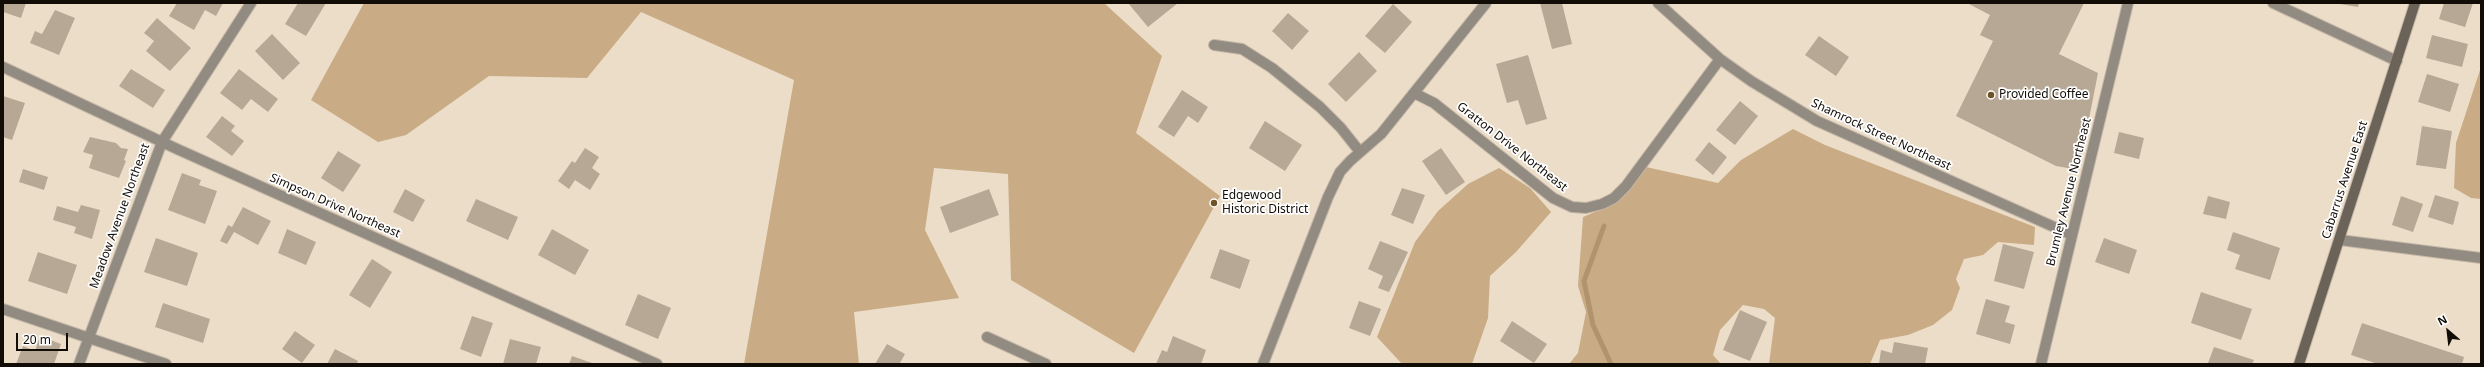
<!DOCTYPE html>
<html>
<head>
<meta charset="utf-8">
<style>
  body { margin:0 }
  #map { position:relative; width:2484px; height:367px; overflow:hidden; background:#ecddc9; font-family:"Noto Sans",sans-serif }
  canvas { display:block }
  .frame { position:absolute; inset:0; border:4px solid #110c06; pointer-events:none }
  .north { position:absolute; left:2428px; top:311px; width:40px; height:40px; -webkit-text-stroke:3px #fff; paint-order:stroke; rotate:332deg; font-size:11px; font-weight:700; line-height:16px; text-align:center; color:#110c06 }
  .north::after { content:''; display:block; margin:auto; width:14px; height:18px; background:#110c06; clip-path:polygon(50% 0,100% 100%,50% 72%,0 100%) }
  .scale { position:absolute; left:16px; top:333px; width:52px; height:18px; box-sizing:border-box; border:2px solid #110c06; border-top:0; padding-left:5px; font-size:12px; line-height:14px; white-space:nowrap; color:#110c06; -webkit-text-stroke:3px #fff; paint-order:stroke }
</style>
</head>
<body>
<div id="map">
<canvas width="2484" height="367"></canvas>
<div class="frame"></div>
<div class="north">N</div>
<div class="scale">20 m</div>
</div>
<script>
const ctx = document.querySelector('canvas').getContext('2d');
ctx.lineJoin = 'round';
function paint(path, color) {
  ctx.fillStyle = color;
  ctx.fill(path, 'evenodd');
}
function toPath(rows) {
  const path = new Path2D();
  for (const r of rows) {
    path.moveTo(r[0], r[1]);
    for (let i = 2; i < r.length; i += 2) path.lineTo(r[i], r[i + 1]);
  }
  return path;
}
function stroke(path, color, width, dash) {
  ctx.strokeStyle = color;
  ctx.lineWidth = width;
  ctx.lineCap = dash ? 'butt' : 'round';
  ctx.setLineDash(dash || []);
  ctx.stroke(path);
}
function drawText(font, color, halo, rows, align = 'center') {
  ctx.font = font + ' "Noto Sans",sans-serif';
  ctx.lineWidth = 3.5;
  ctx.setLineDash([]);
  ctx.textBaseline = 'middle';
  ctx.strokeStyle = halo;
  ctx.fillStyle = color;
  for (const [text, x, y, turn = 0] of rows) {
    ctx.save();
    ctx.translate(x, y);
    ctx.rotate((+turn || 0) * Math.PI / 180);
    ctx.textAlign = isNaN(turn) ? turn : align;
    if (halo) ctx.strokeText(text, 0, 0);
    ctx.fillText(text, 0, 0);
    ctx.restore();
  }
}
paint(toPath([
  [364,3,1104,3,1162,56,1136,133,1220,196,1134,353,1011,280,1008,174,934,168,925,230,959,298,854,312,859,364,744,364,794,80,641,12,587,78,489,76,406,135,378,142,311,100],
  [2481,67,2481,199,2471,198,2454,188,2456,143],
  [1793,129,1825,145,2035,227,2034,245,1998,242,1983,255,1964,259,1956,279,1960,288,1952,310,1933,325,1908,335,1880,340,1870,364,1769,364,1775,318,1764,309,1743,305,1720,330,1713,355,1721,364,1569,364,1578,353,1586,312,1578,286,1583,217,1616,203,1646,167,1718,183,1741,160],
  [1499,168,1530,188,1551,212,1516,252,1490,276,1488,318,1472,364,1402,364,1377,337,1415,242,1438,211,1468,184]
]), '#c9ac85');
stroke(toPath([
  [1604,226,1584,281,1593,325,1611,364]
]), '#b0946e', 5);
paint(toPath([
  [3,3,26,3,21,18,3,12],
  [177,3,223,3,216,16,205,10,194,30,169,16],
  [298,3,326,3,306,36,285,24],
  [1128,3,1178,3,1148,27],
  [1540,3,1562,3,1572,44,1552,49],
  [1967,3,2084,3,2059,54,2098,73,2079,170,2056,166,1956,116,1993,41,1980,35,1990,15],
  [2334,3,2359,3,2358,7],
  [2444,3,2473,3,2465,27,2439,19],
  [1393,4,1412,22,1385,53,1365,36],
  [55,10,75,18,59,55,30,43,35,31,42,34],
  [1288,13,1309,31,1292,50,1272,31],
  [157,18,191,48,170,71,146,51,154,41,144,33],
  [272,34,300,63,283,80,255,51],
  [2432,35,2468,44,2462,67,2426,58],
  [1819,36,1849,57,1836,76,1805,55],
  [1359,52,1377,71,1346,102,1328,84],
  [1528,55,1547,119,1526,125,1518,100,1507,103,1496,64],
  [131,69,165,90,153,108,119,86],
  [239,69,278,99,268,112,251,99,242,110,220,93],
  [2427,74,2459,84,2450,112,2418,102],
  [1182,90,1208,107,1198,123,1188,116,1174,137,1158,127],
  [3,96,25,103,12,140,3,137],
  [1740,101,1758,116,1735,145,1716,130],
  [222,116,235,126,231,131,244,141,232,156,206,137],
  [1265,121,1302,145,1285,171,1249,148],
  [2422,126,2452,131,2446,169,2416,165],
  [2119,132,2144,138,2139,159,2114,153],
  [90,137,116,143,121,148,128,149,124,160,126,161,119,178,89,168,93,155,83,152],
  [1709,142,1727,157,1713,175,1695,160],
  [585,148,599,157,592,168,600,174,590,190,575,180,569,189,558,181,572,161,575,163],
  [1441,148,1465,182,1446,195,1422,161],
  [338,151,361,165,343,192,321,178],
  [23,169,48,177,44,190,19,182],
  [182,173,201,180,199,185,217,191,205,224,168,210],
  [1402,188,1425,195,1413,224,1391,215],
  [405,189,425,200,413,222,393,212],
  [989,189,999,215,950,233,940,207],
  [2435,195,2459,202,2453,225,2428,217],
  [2208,196,2230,202,2226,219,2203,214],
  [2401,196,2423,204,2413,232,2392,225],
  [476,199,518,217,508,240,466,221],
  [81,205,100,210,92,239,74,233,76,227,53,220,57,206,78,212],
  [243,207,271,221,258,245,234,232,227,244,220,241,228,225,232,227],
  [287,229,316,242,306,265,278,253],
  [552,229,589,250,575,275,538,255],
  [2233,232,2280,248,2270,280,2235,269,2240,255,2227,250],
  [156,238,198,253,187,286,144,272],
  [2104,238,2137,250,2129,274,2095,262],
  [1380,241,1408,252,1389,292,1378,288,1383,276,1368,269],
  [2003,244,2034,252,2024,289,1994,281],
  [1220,249,1250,260,1240,289,1210,278],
  [38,252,77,265,67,294,28,281],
  [372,259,392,272,370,308,349,295],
  [2201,292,2252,309,2241,340,2191,323],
  [638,294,671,308,658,339,625,325],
  [1986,299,2010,306,2005,322,2015,325,2010,344,1976,334],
  [1359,301,1381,309,1370,336,1349,328],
  [163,303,210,319,203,343,155,327],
  [1740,310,1767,322,1750,361,1723,350],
  [472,316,493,323,481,357,460,349],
  [1512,321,1547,344,1534,363,1500,341],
  [2362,323,2464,357,2462,364,2378,364,2351,355],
  [295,331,315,345,302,363,282,349],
  [40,336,61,344,54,364,16,364,23,346,35,351],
  [1173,336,1206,350,1201,364,1156,364,1162,350,1167,352],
  [510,339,541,347,536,364,503,364],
  [1894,342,1928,348,1925,364,1879,364,1881,350,1892,353],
  [887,344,905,354,900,363,902,364,875,364],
  [2214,347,2254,360,2252,364,2208,363],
  [335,349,358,361,357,364,327,364],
  [572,356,595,364,569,364]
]), '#b7a895');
const minor = toPath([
  [1658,3,1720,59,1751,81,1817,121,2072,235],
  [2273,3,2397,61],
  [1214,45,1242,49,1272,68,1320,107,1341,128,1360,152],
  [3,67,177,149,657,364],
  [1414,93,1434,103,1553,198,1572,207,1586,208,1602,204,1614,198,1626,186,1720,59],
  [2340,240,2481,258],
  [3,309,166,364],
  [987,337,1046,364],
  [79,364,162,142,251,3],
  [1263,364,1328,197,1340,172,1350,161,1381,134,1486,3],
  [2041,364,2128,3]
]);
const secondary = toPath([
  [2299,364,2415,3]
]);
stroke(minor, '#c5b7a6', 12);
stroke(secondary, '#c5b7a6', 12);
stroke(minor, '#918b82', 10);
stroke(secondary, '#6b6357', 10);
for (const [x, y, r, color] of [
  [1991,95,4,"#6f5225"],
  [1214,203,4,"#6f5225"]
]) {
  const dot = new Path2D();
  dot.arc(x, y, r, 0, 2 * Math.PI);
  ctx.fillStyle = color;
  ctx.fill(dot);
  stroke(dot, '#fff', 1.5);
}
drawText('12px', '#110c06', '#fff', [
  ["Provided Coffee",1999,95],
  ["Edgewood",1222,196],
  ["Historic District",1222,210]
], 'left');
drawText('12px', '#110c06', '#fff', [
  ["Shamrock Street Northeast",1881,135,25],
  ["Gratton Drive Northeast",1512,147,38],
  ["Cabarrus Avenue East",2345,180,-72],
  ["Brumley Avenue Northeast",2069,192,-76],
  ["Simpson Drive Northeast",335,206,24],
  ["Meadow Avenue Northeast",120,216,-70]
]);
</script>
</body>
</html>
